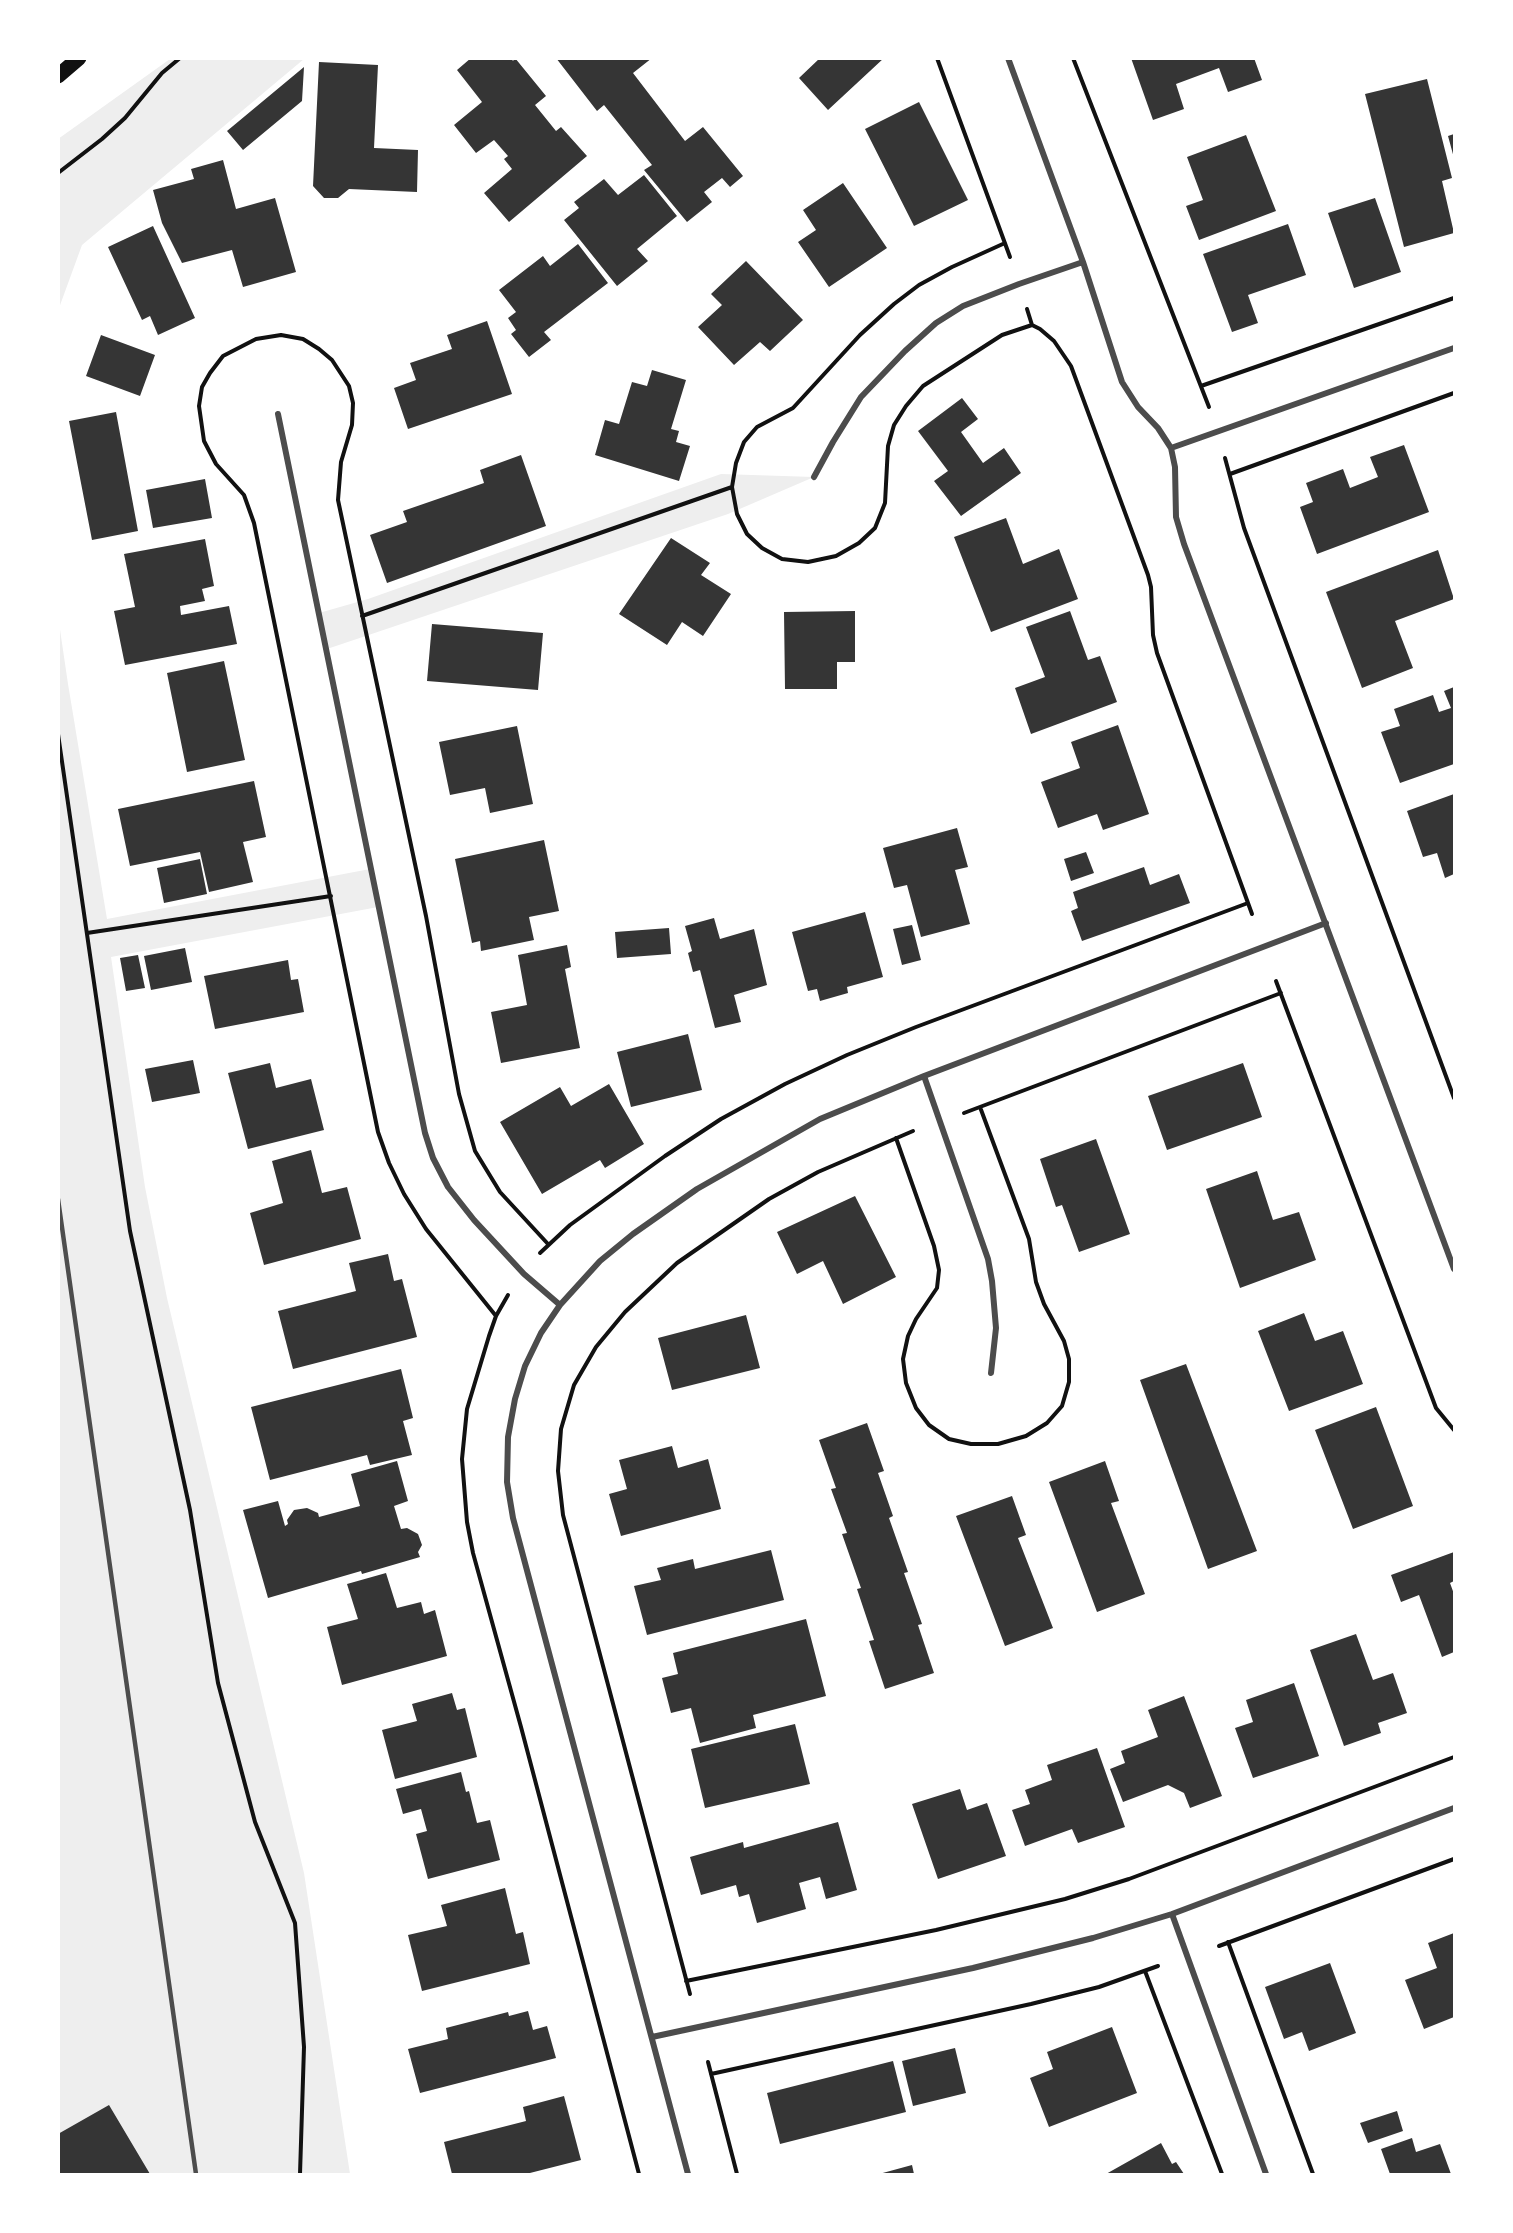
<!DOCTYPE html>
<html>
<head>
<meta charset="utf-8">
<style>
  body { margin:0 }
  #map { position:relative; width:1513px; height:2233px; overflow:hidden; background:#fff; font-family:"Space Grotesk",sans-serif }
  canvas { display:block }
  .frame { position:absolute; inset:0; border:60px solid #fff; pointer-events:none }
</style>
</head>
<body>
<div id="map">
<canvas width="1513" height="2233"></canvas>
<div class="frame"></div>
</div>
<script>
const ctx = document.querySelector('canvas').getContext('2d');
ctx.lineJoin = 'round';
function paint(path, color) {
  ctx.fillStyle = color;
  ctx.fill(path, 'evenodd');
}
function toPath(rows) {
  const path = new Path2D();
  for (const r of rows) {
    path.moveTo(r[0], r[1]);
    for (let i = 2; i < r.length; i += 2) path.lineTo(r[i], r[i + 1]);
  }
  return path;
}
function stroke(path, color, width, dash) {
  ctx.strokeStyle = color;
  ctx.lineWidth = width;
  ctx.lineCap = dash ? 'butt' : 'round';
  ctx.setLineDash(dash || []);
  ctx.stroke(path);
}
paint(toPath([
  [170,59,304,59,82,245,59,308,58,139],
  [721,474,814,477,728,514,327,649,319,613,368,599],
  [58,616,68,684,107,919,370,869,378,907,111,957,145,1187,167,1298,304,1873,350,2174,59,2174]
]), '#eee');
paint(toPath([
  [471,58,511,58,513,61,515,58,546,96,535,105,556,131,561,127,587,156,509,222,484,193,512,169,504,159,508,156,494,140,476,153,454,125,482,102,457,70],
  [556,58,652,58,633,73,685,141,703,127,743,176,730,187,722,178,704,192,712,202,687,222,644,170,652,165,604,105,597,111],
  [820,58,884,58,828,110,799,78],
  [1131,58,1254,58,1262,80,1228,92,1219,68,1176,84,1184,109,1153,120],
  [319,62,378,65,374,148,418,150,417,192,349,189,338,198,324,198,313,186],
  [304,67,302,101,243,150,227,131],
  [1427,79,1452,178,1442,181,1454,233,1404,247,1365,94],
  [919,102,968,200,914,226,865,129],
  [1454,134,1454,158,1448,136],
  [1246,135,1276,211,1199,240,1186,206,1203,200,1187,157],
  [223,160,236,209,275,198,296,272,243,287,232,250,182,263,162,223,153,190,194,179,191,169],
  [644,175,677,216,637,249,648,261,617,286,564,220,579,208,574,202,604,179,618,195],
  [843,183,887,248,829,287,798,242,816,230,803,210],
  [1375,198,1401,272,1354,288,1328,213],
  [1288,224,1306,275,1248,295,1258,323,1232,332,1203,254],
  [153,226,195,318,158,335,150,316,142,320,108,247],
  [578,244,608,283,544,332,551,340,529,357,511,334,516,330,508,318,516,312,499,290,543,256,550,266],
  [746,261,803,320,770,351,760,342,734,365,698,327,722,305,711,294],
  [487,321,512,394,408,429,394,388,416,380,410,363,452,349,447,335],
  [101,335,155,355,140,396,86,376],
  [652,370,686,380,671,429,679,431,676,442,690,446,679,481,595,455,605,420,619,424,632,382,647,386],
  [962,398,978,419,961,432,983,463,1004,448,1021,473,961,516,934,481,948,471,918,431],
  [116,412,138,531,92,540,69,421],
  [1404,445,1429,512,1317,554,1300,507,1313,502,1306,483,1343,469,1350,488,1378,477,1370,457],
  [521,455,546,526,387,583,370,535,407,522,403,511,484,483,480,470],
  [205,479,212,518,153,528,146,490],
  [1006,518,1023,564,1059,549,1078,599,991,632,954,537],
  [671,538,710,563,701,575,731,594,703,636,682,622,667,645,619,614],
  [205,539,214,586,202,589,205,601,180,606,181,615,229,606,237,644,125,665,114,611,135,607,124,554],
  [1438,550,1454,599,1395,621,1413,668,1362,688,1326,592],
  [855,611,855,662,837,662,837,689,785,689,784,612],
  [1070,611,1088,660,1100,656,1117,702,1031,734,1015,688,1045,677,1026,627],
  [432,624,543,633,538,690,427,681],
  [224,661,245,760,187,772,167,673],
  [1454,687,1454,764,1400,783,1381,732,1400,726,1394,709,1433,695,1439,712,1451,708,1444,691],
  [1118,725,1149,814,1103,830,1097,814,1058,828,1041,782,1080,768,1071,742],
  [517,726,533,804,490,813,485,788,450,795,439,742],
  [254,781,266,837,243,842,253,882,209,892,200,852,130,866,118,809],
  [1454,794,1454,874,1445,878,1437,853,1423,857,1407,811],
  [957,828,968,867,955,870,970,924,921,937,907,885,894,888,883,848],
  [544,840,559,911,529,917,534,940,481,951,480,941,472,943,455,859],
  [1086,852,1094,873,1071,881,1064,859],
  [200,859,207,894,164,903,157,868],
  [1144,867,1150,885,1179,874,1190,903,1082,941,1071,911,1078,908,1073,892],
  [865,912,883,977,847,987,848,993,820,1001,817,989,808,991,792,932],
  [714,918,720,939,754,929,767,985,734,995,741,1022,715,1028,700,970,693,972,688,953,692,951,685,926],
  [912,925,921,960,902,965,893,929],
  [669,928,671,954,617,958,615,932],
  [567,945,571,967,565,969,580,1048,501,1063,491,1012,527,1005,518,955],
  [185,948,192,982,151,990,144,956],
  [138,955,145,988,126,991,120,958],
  [288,960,291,980,298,979,304,1012,215,1029,204,976],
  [688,1034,702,1090,631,1107,617,1052],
  [193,1060,200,1093,152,1102,145,1069],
  [270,1063,276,1088,311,1079,324,1130,248,1149,228,1073],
  [1243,1063,1262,1117,1167,1150,1148,1096],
  [609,1084,644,1144,605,1168,600,1160,542,1194,500,1122,560,1087,571,1106],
  [1096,1139,1130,1234,1079,1252,1062,1205,1056,1207,1040,1159],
  [311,1150,322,1193,347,1187,361,1239,264,1265,250,1213,283,1203,272,1161],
  [1257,1171,1273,1220,1299,1212,1316,1260,1240,1288,1206,1189],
  [855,1196,896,1277,843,1304,823,1261,797,1274,777,1232],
  [388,1254,394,1281,402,1279,417,1337,293,1369,278,1311,356,1291,349,1263],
  [1304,1313,1315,1341,1343,1331,1363,1384,1289,1411,1258,1331],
  [746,1315,760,1368,672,1390,658,1338],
  [1186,1364,1257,1551,1208,1569,1140,1380],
  [401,1369,413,1418,403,1421,412,1455,370,1465,367,1455,270,1480,251,1407],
  [1376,1407,1413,1506,1353,1529,1315,1430],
  [867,1423,884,1471,878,1473,893,1516,889,1518,908,1572,904,1573,922,1624,918,1625,934,1673,885,1689,869,1641,874,1640,857,1589,861,1588,842,1534,847,1533,831,1489,836,1488,819,1440],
  [672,1446,678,1468,708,1459,721,1509,621,1536,609,1494,627,1489,619,1460],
  [397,1461,408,1501,394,1506,401,1529,407,1528,418,1534,422,1545,418,1552,420,1557,362,1574,361,1571,268,1598,243,1510,278,1501,285,1526,288,1524,287,1520,294,1510,307,1508,318,1513,319,1517,360,1506,351,1474],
  [1105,1461,1119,1501,1111,1503,1145,1594,1097,1612,1049,1482],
  [1012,1496,1026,1535,1018,1538,1053,1628,1005,1646,956,1516],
  [771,1550,784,1600,647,1635,634,1586,661,1580,657,1568,693,1559,695,1569],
  [1454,1552,1454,1581,1450,1583,1454,1594,1454,1652,1442,1657,1419,1595,1401,1602,1391,1575],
  [386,1573,397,1608,421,1602,424,1614,435,1610,447,1656,342,1685,327,1627,358,1619,347,1584],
  [806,1619,826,1696,753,1715,756,1728,700,1743,691,1708,671,1713,662,1678,678,1674,673,1653],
  [1356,1634,1373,1680,1393,1673,1407,1713,1378,1723,1381,1733,1344,1746,1310,1650],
  [1294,1683,1319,1756,1253,1778,1235,1728,1253,1722,1246,1700],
  [452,1693,457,1710,465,1708,477,1757,395,1779,382,1730,417,1721,412,1704],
  [1184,1696,1222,1796,1190,1808,1184,1793,1168,1785,1123,1802,1110,1769,1125,1763,1121,1751,1158,1737,1148,1710],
  [795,1724,810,1784,705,1808,691,1749],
  [1097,1748,1125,1827,1078,1843,1072,1829,1025,1846,1012,1810,1030,1804,1025,1790,1052,1780,1047,1765],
  [461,1772,466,1792,469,1791,477,1823,490,1820,500,1860,428,1879,416,1834,427,1831,421,1809,403,1814,396,1789],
  [960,1789,967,1810,987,1803,1006,1856,938,1879,912,1804],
  [838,1822,857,1890,826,1899,820,1877,799,1883,806,1909,757,1923,749,1894,739,1897,736,1885,701,1895,690,1857,743,1842,744,1848],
  [505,1888,516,1934,523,1932,530,1964,422,1991,408,1935,447,1926,441,1905],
  [1454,1933,1454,2017,1424,2029,1405,1980,1437,1968,1428,1943],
  [1330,1963,1356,2033,1309,2051,1302,2032,1284,2039,1265,1987],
  [528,2011,533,2030,547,2026,556,2058,420,2093,408,2049,448,2039,446,2028,508,2012,509,2016],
  [1112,2027,1137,2093,1049,2127,1030,2078,1053,2069,1047,2052],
  [955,2048,966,2093,913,2106,902,2061],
  [893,2061,906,2112,780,2144,767,2093],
  [564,2096,581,2160,526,2174,452,2174,444,2142,526,2121,523,2107],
  [109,2105,150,2174,58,2174,58,2134],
  [1397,2111,1403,2131,1368,2143,1360,2123],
  [1412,2138,1416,2152,1440,2144,1451,2174,1390,2174,1381,2149],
  [1161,2143,1172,2164,1176,2162,1184,2174,1106,2174],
  [912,2165,914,2174,879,2174]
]), '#353535');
stroke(toPath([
  [937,58,1010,257],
  [1073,58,1209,407],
  [58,173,102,139,125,118,162,73,180,58],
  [1005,243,952,267,919,285,894,304,860,335,793,408,757,427,744,442,736,463,732,487,737,514,747,534,762,548,782,559,808,562,836,556,859,543,875,528,885,503,888,446,894,425,906,406,923,386,1002,335,1032,325,1040,329,1054,341,1071,366,1148,575,1151,587,1153,635,1157,653,1252,914],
  [1027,309,1032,325],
  [1201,386,1454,298],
  [1225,458,1244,528,1454,1098],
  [1230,474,1454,393],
  [362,616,732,487],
  [58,734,130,1231,190,1510,218,1683,255,1822,295,1923,304,2047,300,2174],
  [87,933,331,896],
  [1276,981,1436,1408,1454,1430],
  [964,1113,1281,993],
  [896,1138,934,1246,939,1270,937,1288,916,1319,908,1336,903,1359,906,1383,916,1408,929,1425,949,1439,971,1444,998,1444,1026,1436,1047,1423,1062,1406,1069,1382,1069,1359,1064,1341,1044,1304,1036,1282,1029,1239,980,1107],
  [540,1253,570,1225,665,1156,721,1119,785,1084,847,1055,916,1027,1248,903],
  [508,1295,496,1316,489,1336,467,1409,462,1459,467,1522,473,1553,521,1727,639,2174],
  [496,1316,426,1229,404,1194,389,1163,378,1132,254,523,244,495,216,464,204,441,199,406,202,387,210,373,223,356,256,339,281,335,303,339,319,349,332,360,349,386,353,403,352,425,341,462,338,500,426,916,459,1094,475,1151,500,1192,548,1244],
  [1228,1942,1313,2174],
  [1219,1946,1454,1859],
  [1145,1971,1222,2174],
  [686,1981,936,1930,1065,1899,1129,1879,1454,1757],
  [690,1994,563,1515,558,1471,561,1429,574,1385,596,1347,625,1312,677,1263,769,1199,818,1172,913,1131],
  [708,2062,737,2174],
  [711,2074,1031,2004,1099,1987,1158,1966]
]), '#111', 4);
stroke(toPath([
  [58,1199,196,2174]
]), '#4c4c4c', 4.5);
stroke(toPath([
  [1008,58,1083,262,1122,382,1138,407,1158,428,1171,448,1175,467,1176,517,1184,544,1454,1269],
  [278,414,425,1133,433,1158,448,1187,474,1220,524,1274,560,1305],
  [1171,448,1454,348],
  [814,477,833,442,861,397,905,351,936,323,963,306,1019,284,1083,262],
  [924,1076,988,1259,992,1281,996,1328,991,1373],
  [1172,1914,1266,2174],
  [652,2037,973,1968,1093,1938,1172,1914,1454,1808],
  [688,2174,513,1518,507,1482,508,1437,515,1399,525,1366,541,1333,560,1305,600,1261,633,1234,697,1189,820,1119,924,1076,1326,923]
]), '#4c4c4c', 6);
stroke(toPath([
  [58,76,79,58]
]), '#111', 15);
</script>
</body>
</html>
